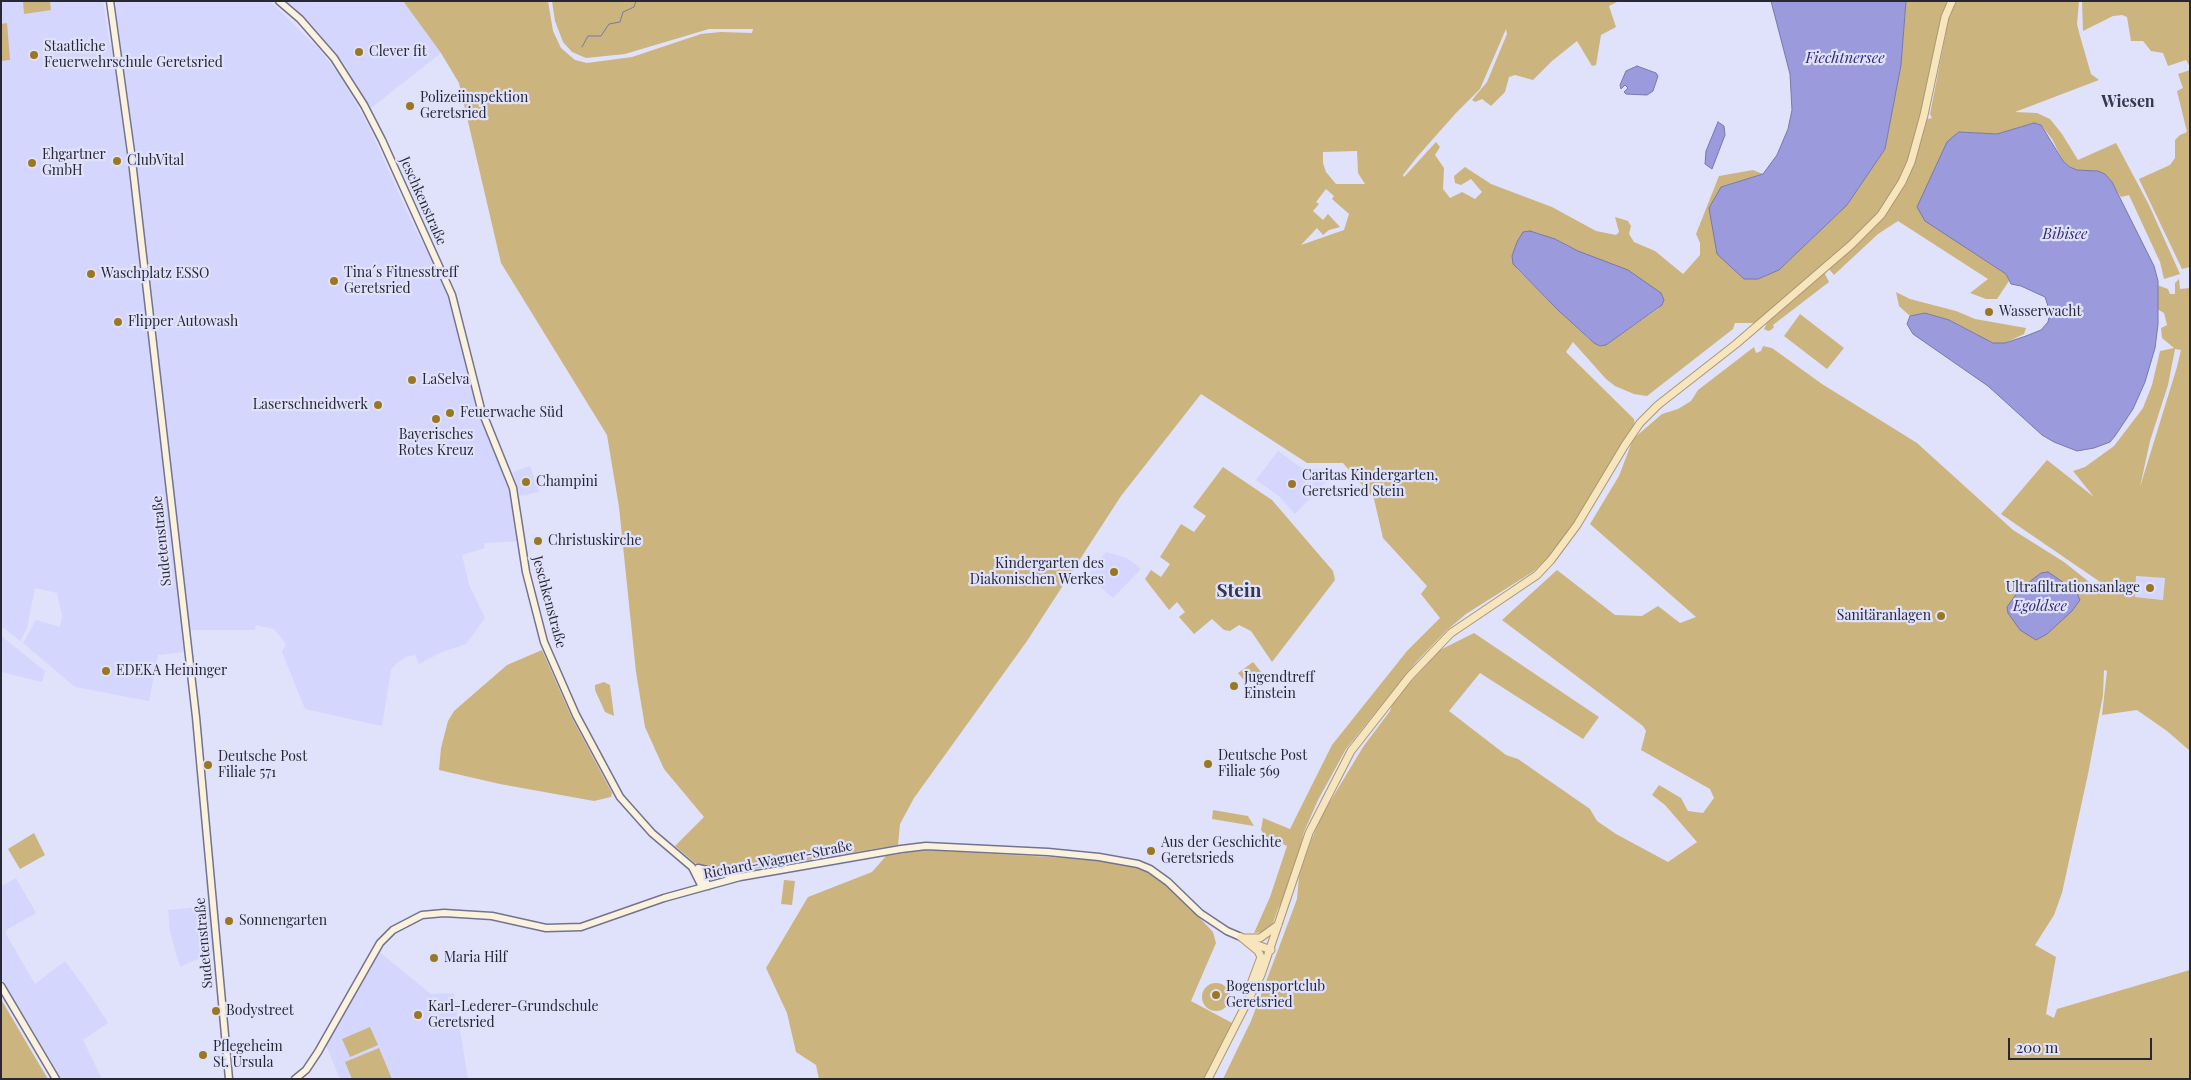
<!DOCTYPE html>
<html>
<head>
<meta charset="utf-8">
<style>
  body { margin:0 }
  #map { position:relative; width:2191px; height:1080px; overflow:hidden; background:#e0e1fb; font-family:"Playfair Display",serif }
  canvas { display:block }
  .frame { position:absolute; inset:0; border:2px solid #272834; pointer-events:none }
  .scale { position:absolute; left:2008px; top:1038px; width:144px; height:22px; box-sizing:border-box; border:2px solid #272834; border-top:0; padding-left:6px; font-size:15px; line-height:18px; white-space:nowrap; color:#272834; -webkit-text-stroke:4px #e0e1fb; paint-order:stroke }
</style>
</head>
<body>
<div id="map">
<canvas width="2191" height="1080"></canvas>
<div class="frame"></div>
<div class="scale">200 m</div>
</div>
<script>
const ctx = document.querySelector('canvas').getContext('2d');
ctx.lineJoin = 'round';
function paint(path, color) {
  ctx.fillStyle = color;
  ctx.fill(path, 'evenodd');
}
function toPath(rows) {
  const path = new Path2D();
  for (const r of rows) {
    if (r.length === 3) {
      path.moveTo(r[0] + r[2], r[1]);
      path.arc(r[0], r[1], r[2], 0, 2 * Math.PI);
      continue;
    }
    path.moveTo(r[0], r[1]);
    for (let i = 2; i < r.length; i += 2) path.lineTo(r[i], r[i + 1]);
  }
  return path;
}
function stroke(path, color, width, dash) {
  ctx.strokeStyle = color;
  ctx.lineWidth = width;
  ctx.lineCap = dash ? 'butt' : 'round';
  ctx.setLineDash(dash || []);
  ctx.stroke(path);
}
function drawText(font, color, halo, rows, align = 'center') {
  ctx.font = font + ' "Playfair Display",serif';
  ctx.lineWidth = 4.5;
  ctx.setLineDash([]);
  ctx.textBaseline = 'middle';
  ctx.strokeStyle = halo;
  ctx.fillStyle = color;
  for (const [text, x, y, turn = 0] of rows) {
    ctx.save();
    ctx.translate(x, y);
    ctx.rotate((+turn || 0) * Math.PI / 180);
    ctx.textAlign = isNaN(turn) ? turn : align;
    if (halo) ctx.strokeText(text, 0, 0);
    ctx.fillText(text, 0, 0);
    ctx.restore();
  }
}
paint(toPath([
  [1,1,103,1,110,45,120,42,115,1,270,1,319,49,341,77,368,125,414,227,451,298,469,378,490,442,503,468,511,495,518,541,486,543,484,544,485,548,462,555,469,585,485,618,466,644,442,652,419,664,415,655,406,657,396,664,391,670,382,726,305,709,282,652,286,644,274,629,256,625,255,630,181,630,184,652,158,655,149,701,75,687,23,643,36,620,60,627,62,616,57,593,35,588,27,628,20,641,1,626],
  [285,1,403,1,441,53,371,108,345,65,312,25],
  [1278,451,1300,467,1336,471,1295,514,1279,496,1256,480],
  [530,466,539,492,520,496,513,472],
  [1106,552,1127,558,1141,569,1113,598,1087,576],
  [2136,576,2165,578,2163,600,2135,597],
  [1,636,45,671,42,682,1,672],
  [16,878,36,913,6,930,6,934,35,984,65,961,90,995,108,1023,83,1040,102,1079,62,1079,1,978,1,886],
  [211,906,213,952,180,967,170,932,168,910],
  [377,950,431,994,454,993,468,1079,340,1079,324,1040]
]), '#d4d6fd');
paint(toPath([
  [23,1,50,1,51,10,24,14],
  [403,1,548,1,553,31,561,48,575,60,587,63,632,57,701,34,721,32,752,33,753,29,709,29,625,54,586,58,572,52,563,42,555,21,552,1,1619,1,1609,6,1616,27,1601,35,1596,65,1592,66,1577,41,1552,61,1533,80,1515,75,1509,77,1505,92,1491,106,1482,99,1475,102,1472,100,1487,82,1507,34,1506,29,1480,89,1456,113,1417,157,1403,175,1404,177,1436,142,1440,147,1435,155,1444,168,1443,189,1450,198,1462,192,1475,199,1482,192,1471,179,1461,185,1455,183,1454,176,1465,167,1491,184,1552,207,1596,231,1616,235,1619,232,1615,217,1628,221,1631,226,1629,234,1634,242,1655,251,1683,274,1700,255,1700,243,1696,234,1719,176,1753,170,1763,174,1721,187,1744,279,1758,279,1779,270,1847,205,1885,149,1901,65,1906,1,1947,1,1920,121,1932,118,1930,114,1949,17,1955,1,2079,1,2077,24,2080,36,2091,74,2099,80,2015,112,2037,113,2050,119,2062,134,2078,160,2116,143,2149,205,2180,274,2164,279,2160,262,2129,195,2121,197,2105,174,2098,171,2077,170,2071,167,2063,161,2052,139,2041,125,2034,123,1997,134,1959,132,1955,134,1971,251,2006,274,2009,281,1997,299,1986,299,1970,293,1988,279,1898,221,1878,234,1834,275,1829,269,1825,274,1829,282,1773,325,1774,327,1771,330,1768,331,1764,329,1768,321,1823,274,1841,249,1755,323,1735,323,1733,329,1647,396,1634,394,1615,386,1606,379,1573,342,1566,352,1634,419,1635,426,1575,524,1548,558,1534,571,1466,614,1447,630,1418,660,1346,749,1318,800,1304,832,1291,883,1278,909,1272,926,1264,932,1254,933,1270,897,1287,846,1265,836,1261,830,1263,818,1290,829,1332,745,1407,651,1440,618,1421,594,1427,586,1383,538,1374,499,1343,463,1307,463,1201,394,1121,496,1027,641,914,798,900,824,898,845,729,873,708,870,695,863,675,846,704,817,664,769,645,727,636,672,619,507,607,435,501,263,459,83,441,53],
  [1357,151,1358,173,1365,184,1336,184,1326,172,1323,163,1323,152],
  [1326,189,1334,196,1332,199,1349,214,1344,230,1301,245,1317,228,1323,235,1329,230,1340,227,1328,214,1323,220,1313,211,1319,204,1316,202],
  [1555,239,1578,251,1659,308,1606,345,1600,346,1589,339,1517,269],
  [2082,1,2190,1,2190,67,2186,60,2168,66,2163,53,2151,51,2143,41,2131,41,2127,17,2122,15,2113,16,2083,31],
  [7,23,10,60,1,61,1,24],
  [2190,70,2190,267,2182,269,2139,179,2170,165,2175,158,2175,140,2180,135,2187,132,2177,91,2183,88,2178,74],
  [2179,279,2180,289,2190,288,2190,751,2167,731,2137,710,2102,715,2107,671,2104,670,2103,695,2088,774,2062,893,2054,915,2035,945,2056,957,2046,1014,2054,1018,2057,1009,2190,970,2190,1079,1223,1079,1251,1021,1278,950,1297,899,1299,876,1311,841,1322,815,1363,747,1390,711,1393,701,1440,650,1474,633,1599,717,1583,739,1480,673,1449,711,1506,755,1518,759,1590,809,1597,821,1616,834,1668,862,1697,842,1665,805,1652,795,1659,785,1681,798,1688,811,1703,813,1714,798,1710,789,1641,750,1646,731,1643,726,1502,620,1557,570,1615,615,1642,616,1658,606,1680,623,1696,617,1590,524,1619,476,1633,439,1662,414,1678,409,1691,401,1698,390,1754,347,1756,353,1761,351,1763,346,1772,348,1822,384,1917,443,2013,530,2064,562,2103,593,2106,586,2001,514,2047,460,2094,497,2073,471,2085,467,2114,446,2143,408,2152,385,2160,351,2174,348,2162,338,2161,328,2167,325,2164,313,2157,309,2157,285,2168,289,2170,294,2175,294,2175,283],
  [2175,349,2181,350,2177,367,2140,487,2150,441,2168,385],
  [2136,576,2165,578,2163,600,2135,597],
  [1896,292,1910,299,1956,311,1975,319,2026,328,2024,334,2005,343,1993,343,1949,320,1925,313,1910,316,1899,306],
  [1800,314,1844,348,1827,369,1784,336],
  [1223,467,1272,500,1333,571,1335,580,1272,662,1251,631,1239,625,1230,631,1224,630,1212,619,1194,634,1179,617,1185,612,1177,602,1169,610,1145,579,1151,570,1161,577,1170,564,1160,557,1181,524,1194,532,1206,516,1193,507],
  [542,650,572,718,612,793,611,797,594,801,500,784,439,770,441,748,448,721,454,711,507,665],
  [1253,662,1262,673,1247,684,1238,673],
  [604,682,610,685,614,716,605,712,595,690,595,685],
  [1213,810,1248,816,1254,826,1212,819],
  [34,833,45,855,20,869,8,849],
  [925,850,1103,860,1149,870,1167,884,1213,932,1216,943,1191,1001,1234,1024,1205,1079,819,1079,816,1065,796,1052,787,1013,766,968,808,897,872,872,886,856],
  [784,880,795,881,792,905,781,904],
  [1216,997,14],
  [1,999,36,1059,48,1079,1,1079],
  [370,1027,378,1045,350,1057,342,1039],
  [379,1048,392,1079,352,1079,345,1062]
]), '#ccb47f');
const water = toPath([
  [1771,1,1906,1,1901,65,1885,149,1847,205,1779,270,1758,279,1744,279,1717,254,1709,208,1721,187,1763,174,1777,155,1788,129,1792,110,1790,74,1771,1],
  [1637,66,1656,73,1658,76,1653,91,1647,95,1626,94,1624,92,1628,88,1625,85,1621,89,1620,85,1626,71,1637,66],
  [1718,122,1724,126,1725,135,1712,169,1705,164,1706,151,1718,122],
  [2034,123,2041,125,2063,161,2070,167,2077,170,2098,171,2105,174,2112,182,2154,266,2158,281,2158,324,2155,348,2145,382,2133,409,2115,436,2110,442,2094,448,2077,451,2054,442,2042,435,1988,386,1913,334,1907,324,1910,316,1925,313,1949,320,1993,343,2005,343,2026,336,2041,330,2048,322,2050,312,2045,297,2021,286,2011,284,2006,274,1925,221,1917,207,1947,142,1956,134,1959,132,1997,134,2034,123],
  [1530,231,1555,239,1578,251,1628,270,1661,293,1664,300,1662,305,1606,345,1600,346,1594,343,1558,310,1513,264,1512,256,1517,242,1523,232,1530,231],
  [2048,572,2076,591,2080,600,2072,611,2047,634,2036,640,2020,630,2008,613,2007,607,2020,589,2041,573,2048,572]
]);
paint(water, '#9a9add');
stroke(water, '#7878aa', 1);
stroke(toPath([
  [582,47,588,36,601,36,609,24,620,22,623,12,634,7,636,1]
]), '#7878aa', 1);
const secondary = toPath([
  [110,1,131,152,196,717,229,1079],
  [279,1,300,19,334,58,364,105,382,140,452,295,481,409,513,488,526,572,544,642,576,715,620,797,652,833,692,867,702,887],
  [698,868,737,877],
  [699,869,708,886],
  [1,986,56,1079],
  [295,1079,306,1070,318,1052,380,943,393,930,422,915,444,913,492,916,546,928,581,927,664,898,740,877,901,849,926,846,1048,852,1099,857,1138,864,1150,869,1168,882,1200,913,1227,931,1241,937]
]);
const primary = toPath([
  [1241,937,1258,951,1261,957,1252,981,1252,991],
  [1244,938,1260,938,1278,925],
  [1252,943,1271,950],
  [1208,1079,1261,975,1309,833,1351,751,1409,677,1451,633,1537,575,1551,560,1577,525,1625,445,1640,423,1658,405,1736,344,1851,245,1881,215,1902,182,1911,162,1924,115,1945,17,1952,1]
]);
stroke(secondary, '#737390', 9);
stroke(primary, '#ab9771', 9);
stroke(secondary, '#fbf2de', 6);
stroke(primary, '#f7e5be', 7);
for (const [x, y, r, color] of [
  [359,52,5,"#9a7822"],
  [34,55,5,"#9a7822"],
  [410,106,5,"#9a7822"],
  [117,161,5,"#9a7822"],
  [32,163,5,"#9a7822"],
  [91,274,5,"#9a7822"],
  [334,281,5,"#9a7822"],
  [1989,312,5,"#9a7822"],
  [118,322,5,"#9a7822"],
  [412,380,5,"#9a7822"],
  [378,405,5,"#9a7822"],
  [450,413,5,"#9a7822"],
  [436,419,5,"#9a7822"],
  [526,482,5,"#9a7822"],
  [1292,484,5,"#9a7822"],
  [538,541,5,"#9a7822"],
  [1114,572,5,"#9a7822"],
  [2150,588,5,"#9a7822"],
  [1941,616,5,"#9a7822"],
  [106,671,5,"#9a7822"],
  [1234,686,5,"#9a7822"],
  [1208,764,5,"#9a7822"],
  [208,765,5,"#9a7822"],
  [1151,851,5,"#9a7822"],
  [229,921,5,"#9a7822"],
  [434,958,5,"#9a7822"],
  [1216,995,5,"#9a7822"],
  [216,1011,5,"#9a7822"],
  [418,1015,5,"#9a7822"],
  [203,1055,5,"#9a7822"]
]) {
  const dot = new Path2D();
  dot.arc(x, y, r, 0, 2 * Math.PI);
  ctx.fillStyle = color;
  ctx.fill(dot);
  stroke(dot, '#e0e1fb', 2);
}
drawText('14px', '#272834', '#e0e1fb', [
  ["Staatliche",44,47],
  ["Feuerwehrschule Geretsried",44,63],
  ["Clever fit",369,52],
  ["Polizeiinspektion",420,98],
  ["Geretsried",420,114],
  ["Ehgartner",42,155],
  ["GmbH",42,171],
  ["ClubVital",127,161],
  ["Tina´s Fitnesstreff",344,273],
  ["Geretsried",344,289],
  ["Waschplatz ESSO",101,274],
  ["Wasserwacht",1999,312],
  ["Flipper Autowash",128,322],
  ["LaSelva",422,380],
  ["Laserschneidwerk",368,405,"right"],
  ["Feuerwache Süd",460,413],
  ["Bayerisches",436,435,"center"],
  ["Rotes Kreuz",436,451,"center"],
  ["Caritas Kindergarten,",1302,476],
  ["Geretsried Stein",1302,492],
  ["Champini",536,482],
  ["Christuskirche",548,541],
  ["Kindergarten des",1104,564,"right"],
  ["Diakonischen Werkes",1104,580,"right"],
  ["Ultrafiltrationsanlage",2140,588,"right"],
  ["Sanitäranlagen",1931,616,"right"],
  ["EDEKA Heininger",116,671],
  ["Jugendtreff",1244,678],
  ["Einstein",1244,694],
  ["Deutsche Post",1218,756],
  ["Filiale 569",1218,772],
  ["Deutsche Post",218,757],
  ["Filiale 571",218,773],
  ["Aus der Geschichte",1161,843],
  ["Geretsrieds",1161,859],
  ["Sonnengarten",239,921],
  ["Maria Hilf",444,958],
  ["Bogensportclub",1226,987],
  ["Geretsried",1226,1003],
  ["Karl-Lederer-Grundschule",428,1007],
  ["Geretsried",428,1023],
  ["Bodystreet",226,1011],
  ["Pflegeheim",213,1047],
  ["St. Ursula",213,1063]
], 'left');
drawText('14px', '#272834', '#e0e1fb', [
  ["Jeschkenstraße",423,201,66],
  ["Sudetenstraße",162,541,-96],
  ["Jeschkenstraße",549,602,75],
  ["Richard-Wagner-Straße",778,860,-11],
  ["Sudetenstraße",204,943,-95]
]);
drawText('italic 15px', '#322875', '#e0e1fb', [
  ["Fiechtnersee",1845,58],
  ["Bibisee",2065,234],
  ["Egoldsee",2040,606]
]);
drawText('bold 16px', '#35364f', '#e0e1fb', [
  ["Wiesen",2128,102]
]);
drawText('bold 19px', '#35364f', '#e0e1fb', [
  ["Stein",1239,591]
]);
</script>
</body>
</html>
